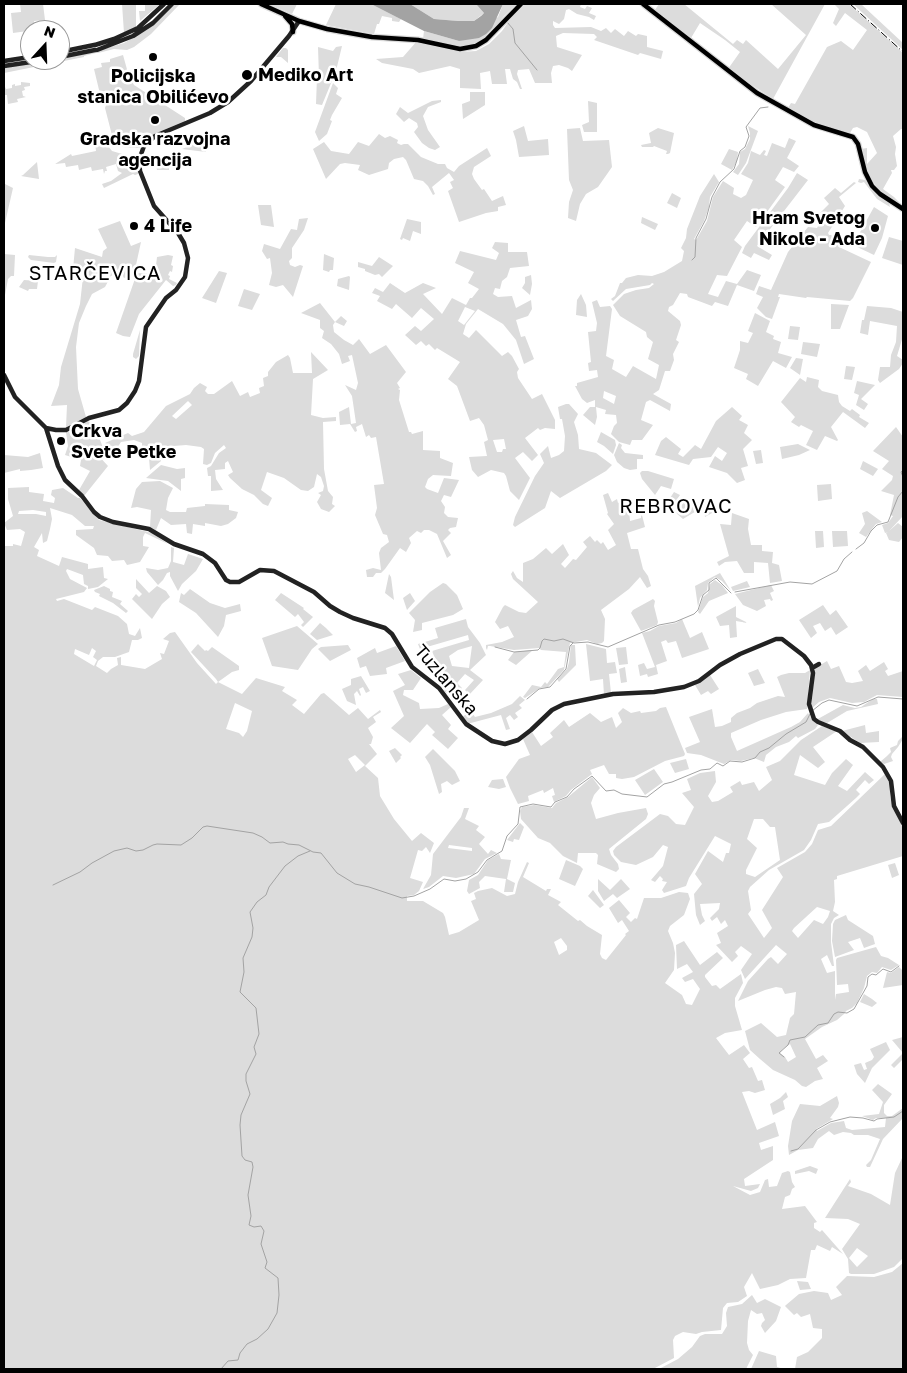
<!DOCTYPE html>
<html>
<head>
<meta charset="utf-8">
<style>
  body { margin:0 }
  #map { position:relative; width:907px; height:1373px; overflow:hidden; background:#fff; font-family:"Golos Text",sans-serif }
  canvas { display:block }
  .frame { position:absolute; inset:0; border:5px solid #000; pointer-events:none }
  .north { position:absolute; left:20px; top:20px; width:50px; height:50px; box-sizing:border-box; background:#fff; border:1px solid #999; border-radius:50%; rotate:20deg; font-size:14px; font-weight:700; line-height:20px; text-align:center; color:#000 }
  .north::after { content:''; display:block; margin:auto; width:18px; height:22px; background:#000; clip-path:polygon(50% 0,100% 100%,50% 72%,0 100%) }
</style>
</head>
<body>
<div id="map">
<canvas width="907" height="1373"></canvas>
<div class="frame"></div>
<div class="north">N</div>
</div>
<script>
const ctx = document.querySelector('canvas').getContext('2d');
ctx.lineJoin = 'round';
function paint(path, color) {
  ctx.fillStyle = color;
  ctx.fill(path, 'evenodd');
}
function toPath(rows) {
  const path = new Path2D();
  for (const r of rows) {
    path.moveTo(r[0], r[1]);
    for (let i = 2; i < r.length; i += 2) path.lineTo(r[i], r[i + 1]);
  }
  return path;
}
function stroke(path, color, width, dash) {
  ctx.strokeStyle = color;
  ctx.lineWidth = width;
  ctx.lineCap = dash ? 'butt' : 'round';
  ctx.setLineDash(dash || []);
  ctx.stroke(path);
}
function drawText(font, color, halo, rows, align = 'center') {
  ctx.font = font + ' "Golos Text",sans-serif';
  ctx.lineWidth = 5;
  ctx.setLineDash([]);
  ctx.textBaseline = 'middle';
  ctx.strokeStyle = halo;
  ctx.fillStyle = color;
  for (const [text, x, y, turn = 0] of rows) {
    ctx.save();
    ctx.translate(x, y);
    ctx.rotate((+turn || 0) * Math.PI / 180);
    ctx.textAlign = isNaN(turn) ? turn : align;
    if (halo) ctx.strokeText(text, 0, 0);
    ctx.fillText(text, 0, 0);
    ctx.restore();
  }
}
paint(toPath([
  [20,4,43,4,45,20,34,21,35,30,13,33,11,13,21,12],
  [122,4,136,4,136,27,124,33],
  [145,4,160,4,140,21,139,11,145,11],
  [175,4,180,4,151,34,134,47,127,50,114,49,98,53,97,51,124,43,136,36],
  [269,4,297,4,292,14],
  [336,4,371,4,401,19,399,22,392,21,392,18,382,16,379,24,377,24,374,34,326,25],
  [410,4,476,4,484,13,474,21,458,21,434,19],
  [503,4,517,4,504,16,487,38,474,44,456,46,423,39,424,31,459,41,498,17],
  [525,4,581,4,580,7,585,9,587,6,592,8,589,13,596,16,594,20,589,17,577,14,569,9,566,10,564,19,559,24,553,21,553,25,555,28,591,27,601,31,606,28,611,33,615,29,624,36,628,31,636,36,638,34,647,36,647,47,663,51,661,59,640,53,638,55,594,40,597,37,594,34,563,33,556,36,557,47,582,55,572,71,568,68,559,65,553,66,551,73,552,83,535,83,529,69,518,70,517,74,522,89,520,89,517,82,513,79,510,69,505,69,507,84,492,84,490,71,480,73,481,89,460,88,460,69,450,66,419,73,413,69,382,63,376,59,403,57,417,41,460,52,476,51,489,44,502,31,514,14],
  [659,4,684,4,733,44,737,40,743,44,746,40,778,69,806,35,771,4,825,4,773,99,728,69,740,52,725,40,700,23,691,38,655,10],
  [834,4,849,4,903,53,903,129,901,129,893,136,896,147,895,154,897,166,894,170,891,170,892,173,883,189,894,197,899,202,897,203,878,189,866,170,861,149,867,148,867,164,877,153,867,132,857,127,853,128,850,133,829,128,814,122,788,108,791,103,795,104,827,47,841,41,853,50,867,30,845,13,836,26,833,23,839,9],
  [853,4,861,4,903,43,903,50],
  [342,46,336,71,322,105,316,104,317,77,319,77,318,47,333,51,336,47],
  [283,48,286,48,288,50,288,63,281,57,276,57],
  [96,52,96,53,84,56,84,57,4,73,4,68,50,60,60,60,60,58],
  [123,55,128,73,134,85,185,118,185,121,154,134,146,140,140,148,122,147,114,143,105,108,106,105,103,94,100,94,94,69,102,67,101,63,110,62,110,59],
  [21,82,30,83,30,86,24,87,25,90,22,91,23,96,26,97,17,99,18,102,8,104,7,95,4,95,4,87,5,87,6,89,12,88,12,85,15,84,15,86,21,85],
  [333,83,338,88,336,94,342,98,332,115,330,120,332,121,327,134,319,141,315,132],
  [470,92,485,92,485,105,463,119,462,104,470,101],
  [441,100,441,102,428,107,423,116,428,130,440,147,435,150,429,148,422,143,414,132,418,127,417,123,409,118,404,122,396,114,400,107,408,113,432,101],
  [588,101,597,103,597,132,584,132,582,125,589,122],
  [524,126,528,141,548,139,549,155,519,157,516,140,513,131],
  [748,126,758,131,746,163,738,175,733,172,739,164,740,152,745,149,750,139,750,133],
  [580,128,583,141,609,140,612,167,598,187,586,194,580,204,576,221,568,218,569,202,573,190,569,180,567,129],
  [658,128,674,133,670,153,668,154,666,154,667,151,654,146,653,147,642,147,641,145,651,143,649,133],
  [379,134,385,138,390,136,398,140,397,143,401,145,404,144,408,144,421,157,438,164,445,164,447,168,454,172,459,166,487,148,491,156,474,167,472,174,474,179,482,190,484,189,492,201,503,196,506,205,498,207,498,211,486,213,459,222,448,191,453,188,450,182,454,180,449,173,432,187,435,194,433,195,428,186,423,181,414,179,406,160,403,157,394,159,389,163,388,169,369,175,358,170,360,165,345,163,340,164,326,179,313,149,324,142,331,151,349,154,358,142,369,146],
  [104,136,105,142,112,151,129,156,136,156,138,174,135,175,133,174,104,188,102,184,111,181,122,173,118,171,116,164,106,167,107,171,105,171,104,174,103,169,92,171,91,167,79,170,78,165,66,167,65,163,55,164,71,154,72,156,96,151,95,143,98,142,97,139],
  [205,138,206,152,182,149,197,143,197,141],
  [789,138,796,141,787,158,799,166,794,172,783,167,775,180,785,187,756,227,747,221,734,240,742,247,727,276,717,275,708,294,718,297,726,281,737,284,747,270,761,275,754,291,737,285,728,306,715,302,712,306,688,297,687,294,680,293,673,305,669,307,668,311,680,321,681,325,676,340,679,342,673,354,674,360,670,371,665,371,659,390,653,394,671,404,670,411,650,400,646,402,641,420,653,425,642,440,632,440,630,445,619,442,611,434,614,426,617,423,616,415,605,414,606,410,596,407,597,417,595,425,583,415,590,407,595,407,595,400,587,403,582,399,575,386,577,386,577,383,598,377,597,370,589,371,588,363,591,362,588,332,596,331,597,323,592,302,597,300,600,307,610,306,612,309,606,356,614,360,612,369,626,377,633,366,656,379,659,365,648,359,653,342,647,337,646,332,620,316,613,305,624,294,636,290,649,288,654,284,652,283,650,285,626,289,613,301,611,299,615,296,620,283,622,283,626,278,638,275,652,276,664,272,682,261,684,251,681,248,686,238,687,229,700,196,714,174,719,182,710,197,709,207,704,221,694,239,696,240,707,221,713,197,723,181,734,188,733,194,741,198,746,195,753,180,741,174,748,163,751,151,760,155,764,150,766,151,764,155,767,156,772,143,785,148],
  [604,391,616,396,614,404,603,398],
  [729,149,738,152,737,161,732,170,721,164],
  [161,160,169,162,169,170,157,170,156,164],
  [37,162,39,179,21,176,23,175],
  [797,173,808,180,757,246,772,255,769,260,754,253,751,258,742,253,745,246,788,188],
  [4,179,5,184,13,188,5,223,4,223],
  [859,179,865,180,876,194,889,203,890,207,877,199,864,182,861,183,858,182],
  [854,182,856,183,839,197,845,206,828,233,829,235,831,235,839,243,839,247,871,262,853,298,850,301,807,297,806,298,779,294,778,297,780,297,772,319,766,317,757,308,763,297,756,294,759,286,771,290,788,252,808,227,817,228,822,219,817,216,829,204,824,198,835,188,841,193],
  [672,193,681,198,677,208,667,203],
  [258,205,271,205,274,227,261,225],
  [874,207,888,216,882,238,874,255,853,245],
  [642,217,658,224,655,230,641,223],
  [308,218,304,230,292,248,292,258,289,261,290,265,295,267,300,265,303,266,293,297,283,285,276,287,269,285,272,273,270,258,267,259,262,251,264,244,280,249,291,229,297,230,299,219],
  [407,219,421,222,421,234,413,231,410,241,403,238,402,240,400,239],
  [120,221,131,246,141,242,134,274,124,278,122,274,118,272,111,276,105,287,92,294,86,306,79,323,76,347,78,389,86,417,66,427,67,405,51,406,59,385,61,367,80,304,83,277,83,272,80,270,73,269,75,248,102,257,103,251,107,248,98,229],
  [889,237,903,241,903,265,882,258],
  [495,242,508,243,508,252,527,252,529,266,510,268,507,277,502,281,500,289,495,288,493,294,498,297,512,296,516,308,531,300,532,309,528,316,516,320,521,337,525,336,534,359,524,364,516,340,503,324,478,309,466,324,463,334,469,338,476,330,502,356,508,352,512,356,519,369,517,372,518,378,532,399,542,394,555,420,555,429,545,428,540,430,538,428,525,438,538,455,532,461,523,452,515,458,530,478,519,500,510,491,506,476,504,473,491,470,478,477,472,470,469,457,487,456,484,442,488,440,484,425,479,418,470,421,457,386,448,379,460,362,437,348,435,350,429,344,426,346,421,341,416,345,405,335,415,326,421,331,434,319,421,308,412,318,396,304,392,309,377,301,380,296,372,293,375,288,383,292,390,283,405,293,423,283,436,288,423,294,442,314,452,298,466,305,470,298,472,298,479,289,468,283,474,272,455,263,460,251,496,260,499,253,492,248],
  [465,307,475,311,464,325,458,321],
  [504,439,506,449,503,449,502,452,497,452,493,440],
  [4,254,15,255,14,276,11,276,8,279,5,295],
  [324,254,334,258,333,270,330,270,329,272,323,270],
  [29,255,48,257,55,257,57,255,56,262,54,263,31,260,28,257],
  [168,255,173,256,171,265,173,266,172,272,170,271,168,275,170,276,169,279,177,283,176,285,173,286,166,280,139,314,130,337,123,336,116,333,137,273,155,274,157,257],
  [379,257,393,266,382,277,379,274,375,275,365,271,365,269,358,267,358,262,372,266],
  [219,271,227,273,216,303,202,298],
  [531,275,532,284,530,295,522,288,525,283,525,277],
  [349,276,350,277,349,290,337,286,338,279],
  [24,280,38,281,37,289,29,289,28,291,19,287],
  [244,289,260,294,252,310,238,306],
  [581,294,586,305,587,317,576,315,577,300],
  [320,303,335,322,341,316,347,321,344,326,335,322,333,325,334,332,344,340,353,345,359,339,370,354,386,345,406,372,397,383,400,388,398,389,400,390,399,400,409,432,411,432,412,434,423,431,423,450,440,451,440,458,453,463,451,476,433,475,428,479,425,487,427,489,438,493,444,478,459,480,451,497,444,495,441,501,445,507,444,513,448,517,458,518,456,527,450,528,448,530,451,533,443,541,451,555,447,558,437,534,429,530,424,530,421,533,417,531,409,538,411,543,406,552,400,548,385,569,381,573,376,573,373,577,367,577,366,570,373,568,381,570,379,553,381,548,389,542,387,535,383,534,375,515,377,508,374,485,384,484,376,437,371,438,369,435,366,437,362,424,356,427,357,431,355,432,350,424,340,425,339,412,349,407,351,424,356,423,352,396,345,385,356,390,358,383,352,355,348,356,350,361,342,364,339,354,331,344,322,338,324,331,320,328,320,320,301,313],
  [831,304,849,305,840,329,831,329],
  [867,306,891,308,903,312,903,336,897,356,903,360,903,363,899,369,880,383,878,380,880,367,890,367,891,355,896,342,897,326,870,321,868,335,860,333,862,320,864,320],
  [755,313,770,321,766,332,774,336,773,339,781,342,778,353,792,357,786,368,773,361,758,386,746,379,748,374,734,368,740,350,740,341,748,343,753,333,748,331],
  [790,326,800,327,798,340,788,339],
  [140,330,139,356,136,359,133,357,133,354],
  [803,342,820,344,817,357,801,354],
  [311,352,328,370,313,379,311,415,323,418,336,417,336,421,323,422,324,469,328,491,333,497,332,504,335,506,329,512,321,509,317,502,321,495,318,493,323,491,324,486,321,477,317,474,314,487,308,491,301,490,284,478,267,472,261,490,272,498,268,506,263,504,254,495,242,489,230,478,228,475,233,472,228,461,225,463,225,469,215,470,216,479,223,490,211,491,211,476,208,476,207,468,211,466,219,453,226,448,224,445,215,453,211,463,207,465,203,464,204,449,201,447,186,445,161,447,161,461,150,470,149,458,139,459,135,453,142,447,142,443,134,440,121,442,115,451,105,443,128,433,132,436,144,432,166,406,190,394,194,388,200,383,207,387,205,391,208,394,214,394,232,381,240,396,248,392,250,397,260,393,259,388,264,386,263,378,268,376,268,372,276,362,288,355,290,358,293,373,312,373],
  [188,401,192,405,176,419,172,416],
  [796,358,803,359,800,375,790,368],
  [846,366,855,367,852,380,844,379],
  [807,377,819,380,818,387,822,391,838,395,839,402,842,406,850,411,852,409,860,415,859,417,869,423,865,428,843,412,831,427,838,440,837,441,825,436,817,450,806,445,813,431,801,425,799,427,791,422,795,417,781,402,800,378,806,382],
  [857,381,875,385,861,399,868,404,864,410,856,405,859,395,854,393],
  [566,404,569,404,578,414,574,422,578,435,579,449,596,453,612,465,606,471,560,498,551,491,545,508,515,527,513,525,515,517,535,476,544,463,540,454,548,446,551,458,559,455,564,451,565,436,562,419,560,419,558,407],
  [732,407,742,416,739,420,748,425,744,433,752,440,743,449,748,466,741,468,745,480,737,483,727,473,709,467,715,456,722,461,727,453,718,447,711,457,693,459,689,465,655,455,661,441,666,437,681,449,678,454,683,457,695,445,701,449,716,421],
  [88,421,95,426,103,448,97,454,108,466,84,496,79,490,90,471,80,466,81,460,65,455,68,446,66,432,73,432],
  [896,427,903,437,903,516,889,531,898,523,903,527,903,537,899,542,889,540,886,533,888,532,885,533,882,525,888,523,893,516,890,515,894,495,881,491,892,480,893,476,882,469,889,461,873,451],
  [601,432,615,440,616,445,613,454,604,446,597,442],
  [619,443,622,445,621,448,625,453,643,455,643,459,637,459,637,469,630,470,624,468,617,462,614,455],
  [798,444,810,450,799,455,782,459,780,447],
  [761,450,763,463,756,464,753,451],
  [40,453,43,468,31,470,20,471,20,469,4,473,4,455,28,457],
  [863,461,878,469,873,476,860,469],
  [161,465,177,469,185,468,185,478,181,479,181,491,168,481,146,478],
  [642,471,648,471,674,479,671,489,661,486,655,495,642,479,640,473],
  [160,481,173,488,168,498,166,510,170,512,186,512,187,508,205,506,205,504,229,505,229,510,238,512,236,518,228,524,221,526,205,523,205,526,193,524,192,534,187,533,186,524,171,525,161,518,156,530,150,527,151,510,137,507,131,508,136,489,142,482],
  [831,484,832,499,818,501,817,485],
  [29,487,29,492,44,494,43,501,54,503,55,498,51,495,52,490,63,488,78,498,80,498,99,520,152,533,168,544,145,533,143,537,143,546,149,547,140,562,127,565,124,560,112,561,108,556,97,555,94,548,76,535,76,530,93,529,94,526,85,526,72,515,50,508,52,519,50,529,47,541,43,543,42,533,34,547,39,550,37,556,59,566,62,557,88,564,88,569,103,567,104,578,108,579,98,587,88,589,88,586,84,584,83,575,67,569,66,571,70,579,87,588,84,592,56,599,57,601,64,599,92,610,95,607,118,616,127,624,129,634,135,636,140,628,142,638,138,640,132,640,129,652,115,657,103,657,98,661,96,666,107,673,111,669,118,665,117,658,121,657,121,665,145,669,162,659,160,653,164,654,169,641,163,639,170,633,175,632,197,663,216,684,218,682,216,679,191,652,198,644,205,651,206,650,208,651,212,647,239,666,239,670,232,672,218,682,242,694,256,678,285,687,282,691,297,700,292,705,304,714,321,694,324,693,349,715,358,708,368,719,380,710,381,712,373,717,376,722,368,728,373,737,371,744,369,744,377,754,365,766,378,778,380,796,394,819,412,841,421,833,434,843,430,853,426,847,422,851,418,850,410,878,423,882,419,891,414,895,407,896,407,901,423,901,443,913,445,917,449,935,459,932,479,920,471,901,476,899,474,893,478,891,492,888,507,896,515,894,518,882,527,862,529,863,523,877,546,891,547,889,551,889,548,895,561,902,558,905,578,921,580,920,587,926,602,935,600,954,602,958,606,960,626,935,625,934,629,931,622,920,618,923,609,908,619,900,630,913,626,917,631,922,635,918,637,919,644,898,661,898,679,892,688,893,690,899,684,915,670,926,668,931,673,943,675,953,674,970,665,983,682,995,686,1004,692,1005,700,989,693,979,685,982,682,978,693,972,687,964,677,969,676,945,684,941,700,965,717,952,723,958,705,975,705,977,712,986,716,985,720,989,741,974,743,983,735,998,735,1006,742,1030,725,1033,716,1038,729,1055,744,1045,750,1053,743,1059,749,1068,752,1067,758,1081,762,1080,765,1090,755,1093,749,1091,742,1092,757,1130,775,1122,779,1136,759,1143,761,1150,773,1146,773,1160,744,1179,745,1186,760,1184,758,1188,751,1191,733,1186,750,1195,760,1192,765,1180,768,1179,769,1187,777,1186,782,1173,788,1171,790,1172,792,1182,795,1187,792,1189,790,1195,785,1197,782,1209,805,1206,817,1222,814,1223,814,1228,820,1232,822,1230,843,1254,832,1247,830,1251,817,1245,815,1250,811,1250,806,1278,790,1279,778,1285,760,1289,752,1273,744,1287,747,1296,738,1302,727,1303,723,1308,721,1330,702,1332,696,1334,683,1332,675,1336,673,1340,674,1358,653,1369,4,1369,4,546,13,546,13,544,21,546,25,532,20,529,7,530,4,523,13,516,8,499,8,488],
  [33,510,46,512,46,516,36,514,18,514,19,511],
  [92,648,96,651,93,657,97,660,94,666,74,654,75,649,89,655],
  [235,703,252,711,247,731,243,737,239,733,226,729],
  [355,755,365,765,356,772,348,759],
  [561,938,567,946,567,950,559,955,554,942],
  [674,492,680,495,671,508,666,504],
  [608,493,612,502,617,499,618,503,628,498,630,521,641,518,641,511,645,527,627,533,631,549,638,549,643,569,648,576,651,586,647,588,640,577,629,589,601,610,605,619,604,641,602,643,597,644,587,640,570,643,564,670,548,687,540,688,525,698,523,697,532,685,541,687,545,682,547,684,558,669,564,667,566,652,541,650,539,648,514,650,490,646,488,646,487,650,486,648,486,645,502,642,514,637,508,626,500,629,495,622,503,607,505,605,519,612,526,613,538,602,513,579,511,574,513,571,517,578,523,582,523,563,533,559,546,548,552,554,563,544,569,555,561,564,565,568,573,559,576,560,587,547,583,542,590,536,595,542,597,540,601,544,603,542,608,550,616,545,608,530,614,524,607,514,608,513,603,495],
  [687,498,704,505,704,502,711,501,714,507,722,505,719,509,705,517,703,507,683,519,676,513],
  [867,511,882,522,876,524,866,537,859,533,865,524,862,513],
  [732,513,749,519,748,529,751,545,762,545,762,551,773,552,772,563,779,565,782,581,770,583,768,563,754,562,754,573,744,573,737,561,725,562,719,566,717,562,729,556,720,524,731,525],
  [815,531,823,531,824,547,816,548],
  [832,531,847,531,848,546,833,547],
  [171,547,174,548,173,562,184,565,188,554,203,559,196,571,182,584,178,591,170,576,170,572,167,573,163,580,158,585,147,572,146,568,158,570,168,568,171,561],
  [720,573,731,591,722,581,715,577,708,583,707,590,700,598,698,607,695,586],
  [389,574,391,577,394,600,385,593],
  [136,579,149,593,157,586,166,591,170,597,162,604,152,619,132,599,136,594,139,597,142,594,136,588],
  [715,580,722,585,728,593,709,601,700,614,698,612,703,597,708,593,710,584],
  [747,581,750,587,733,591,731,587],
  [443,583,446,584,457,595,463,609,453,615,422,623,422,630,413,632,415,620,409,613,430,592],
  [771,585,774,591,770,593,773,600,771,601,770,599,764,600,766,606,757,611,743,605,735,594],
  [104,586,110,589,110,591,113,592,112,597,122,601,120,604,128,611,126,613,113,603,99,596,100,594,95,592,94,590],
  [190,589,210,603,225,608,240,604,241,611,226,615,224,626,218,637,196,613,179,602,181,593,184,595],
  [281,593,304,608,303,609,313,617,303,627,301,625,304,622,298,614,295,617,275,600],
  [410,593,415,601,407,610,403,598],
  [653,599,655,601,654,606,658,622,657,625,641,631,631,613,633,610],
  [823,605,830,615,836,610,848,627,836,635,831,627,825,631,820,623,813,626,817,633,811,638,799,620],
  [736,606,736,617,748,623,736,621,737,637,730,638,729,625,720,626,716,617],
  [466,619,468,627,480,643,486,655,470,670,483,680,469,695,465,690,474,680,465,674,457,683,462,688,459,692,454,687,447,694,441,687,448,677,436,670,438,666,432,651,469,640,468,635,420,649,418,644,438,638,435,628],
  [472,646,469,668,452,666,449,656,458,650],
  [682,619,690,638,702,632,709,649,682,658,676,641,668,643,666,640,661,642,667,661,656,665,658,674,648,677,647,674,640,676,638,665,644,663,647,669,655,667,642,633,650,631,659,626,676,623],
  [320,623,326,628,333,635,317,640,310,634],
  [297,626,318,644,312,649,298,670,272,666,262,638],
  [586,644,606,649,607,663,615,662,617,673,609,674,611,693,604,695,603,679,590,681],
  [348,645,351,650,330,661,318,649,321,647],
  [571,645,575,645,576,665,559,682,557,679,567,669,569,662],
  [396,646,405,661,386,668,387,674,370,676,366,666,360,668,357,658,375,648,377,653],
  [626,647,628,664,619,665,616,648],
  [533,650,516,665,508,660,514,652],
  [827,661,831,669,839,666,846,682,852,683,863,681,858,671,866,665,870,671,884,662,888,669,885,671,888,676,903,671,903,697,877,695,864,702,852,703,830,698,819,702,811,709,815,668],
  [625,667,627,682,621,683,619,669],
  [758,669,765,683,754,686,748,673],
  [411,670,421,678,413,690,404,690,403,695,419,703,420,709,439,708,448,704,451,707,442,715,451,725,448,729,458,738,448,749,432,735,435,732,427,724,410,743,391,728,404,716,393,691,405,685,398,674],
  [810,670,807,709,786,712,761,720,731,733,731,737,737,751,791,727,800,722,808,713,813,721,818,725,815,729,798,738,796,736,789,742,776,747,766,755,764,762,754,758,741,761,731,760,724,764,701,755,687,753,685,748,700,742,689,717,712,709,715,727,722,726,731,722,731,718,737,713,750,708,757,703,778,696,785,697,777,677,781,675,789,673,805,673],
  [710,675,719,689,711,694,708,691,701,695,695,685],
  [361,676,370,691,366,693,363,687,359,689,361,695,360,696,357,691,354,694,356,705,347,701,342,689,351,685,351,679],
  [520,696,525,700,519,705,522,708,515,713,518,717,514,720,510,715,506,718,510,729,506,730,501,715,467,724,462,717,471,711,475,717,491,713,512,704],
  [873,699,877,699,878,704,847,711,827,723,816,720,843,705,855,708,861,707],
  [666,707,685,754,684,756,665,761,634,777,622,779,616,778,616,774,609,774,604,765,590,770,592,774,571,790,566,796,554,802,552,796,555,795,553,788,544,793,543,790,528,796,529,801,518,804,510,788,506,777,519,759,530,755,523,739,532,732,541,746,553,737,550,733,564,720,569,727,590,713,601,722,612,717,616,728,622,722,618,713,623,708,631,713,640,711,641,713,656,711,660,708],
  [865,725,866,733,879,731,879,742,860,743,842,731],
  [822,726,837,731,813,747,825,762,818,768,800,755,794,775,825,785,832,773,846,759,853,765,838,786,847,791,865,772,874,780,869,784,865,780,856,790,860,794,856,798,829,822,818,824,811,840,804,850,769,870,750,887,748,891,751,910,748,914,764,938,772,928,762,910,783,877,777,868,805,852,812,844,818,830,831,826,885,774,890,784,890,796,893,807,903,827,903,856,837,876,837,879,834,880,835,902,833,911,839,915,834,918,831,924,831,942,834,966,832,966,827,955,821,959,827,973,835,971,835,1000,836,994,849,992,848,984,837,985,836,960,837,958,876,947,881,956,888,958,899,965,891,970,882,967,877,973,872,972,867,976,864,988,857,1003,852,1008,846,1011,844,1014,837,1020,822,1027,805,1039,816,1059,823,1055,828,1061,817,1068,823,1079,815,1081,806,1087,802,1086,795,1080,773,1070,760,1059,750,1050,745,1031,761,1023,777,1037,786,1035,790,1018,794,1014,796,992,785,994,782,988,776,987,765,990,738,1001,748,981,768,959,771,957,778,964,787,954,776,945,745,979,741,970,752,954,741,946,735,952,738,956,732,962,716,945,721,943,717,933,728,926,725,920,721,924,717,917,712,921,710,918,719,909,720,903,700,904,702,915,705,921,700,925,696,915,694,894,702,884,695,874,708,851,723,862,726,853,729,853,731,844,715,836,689,878,686,886,664,893,662,890,667,882,662,881,663,879,660,876,655,882,651,880,663,866,668,847,663,845,653,857,636,865,621,862,614,855,613,851,616,847,660,814,668,816,676,824,685,825,694,807,682,793,691,790,687,779,700,773,715,771,716,782,708,796,712,802,718,801,733,792,730,787,740,781,742,785,754,782,759,791,772,780,766,767,780,761,801,740],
  [754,819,763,819,770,827,775,827,780,860,755,877,746,874,746,870,757,848,747,839],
  [817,907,830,911,828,917,823,924,814,920,798,938,792,931,794,928],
  [790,1044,796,1057,788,1062,785,1057,780,1053,783,1049],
  [903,736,903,739,898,747,892,754,891,757,893,761,884,764,880,762,887,756,891,752,890,748,897,745,898,741],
  [395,748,402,755,400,757,401,758,396,763,389,751],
  [433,749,455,771,460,781,452,785,447,781,441,784,442,792,439,794,430,765,425,757],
  [686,759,689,769,675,773,670,763],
  [654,769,663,782,645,795,635,780],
  [592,777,600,788,594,795,591,803,596,819,618,813,646,808,648,814,646,819,609,849,611,855,618,864,619,869,616,872,597,864,598,855,596,853,578,853,577,863,563,856,550,843,538,838,521,819,520,811,522,807,534,805,552,808,556,803,568,797],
  [503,779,506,787,499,789,488,787,492,780],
  [464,808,469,808,465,819,479,826,476,830,485,837,479,844,488,854,491,850,497,853,485,859,474,874,456,878,443,876,429,887,423,889,431,875,433,854,461,817],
  [449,845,472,848,472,851,448,848],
  [520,823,524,827,519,840,514,839,513,842,507,840],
  [499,854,501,859,511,860,507,879,515,883,513,892,504,892,506,879,485,876,479,882,480,888,469,894,467,891,469,880,478,875,488,860],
  [566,860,580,866,583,869,575,886,559,879],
  [895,863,899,875,892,878,888,865],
  [598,879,610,890,621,879,630,889,617,898,613,894,604,901,598,891],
  [593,890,604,905,600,908,588,896],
  [846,915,848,920,873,936,875,944,864,948,860,938,848,942,854,950,835,957,832,941,833,924,835,920],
  [899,967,903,971,903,985,883,988,887,972,891,973],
  [864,994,872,999,877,1003,872,1007,860,1002],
  [903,1037,903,1059,894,1068,891,1065,903,1053,892,1040],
  [886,1042,890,1050,872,1068,865,1083,857,1074,854,1065,861,1063,864,1070,867,1069,865,1063,872,1060,874,1057,870,1049],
  [878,1084,892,1094,884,1105,884,1113,887,1116,892,1116,903,1108,903,1118,883,1139,870,1167,867,1167,866,1165,871,1160,880,1139,868,1135,854,1135,851,1133,843,1132,834,1135,829,1131,818,1139,813,1148,798,1150,789,1155,788,1146,792,1121,800,1104,820,1106,837,1096,839,1103,838,1107,830,1118,833,1119,816,1129,817,1131,831,1123,844,1121,846,1128,852,1130,885,1127,886,1118,876,1118,873,1120,862,1116,879,1114,883,1102,872,1090],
  [786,1092,788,1097,783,1101,785,1109,773,1115,770,1104,780,1098],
  [903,1156,903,1258,894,1267,874,1274,851,1274,849,1273,848,1259,842,1249,860,1224,848,1219,825,1218,850,1179,851,1182,848,1186,871,1194,890,1205,895,1173],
  [857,1248,868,1256,857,1267,849,1258],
  [810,1166,818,1169,816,1174,809,1171,795,1174,795,1171],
  [903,1263,903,1369,795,1369,797,1357,808,1352,822,1338,822,1329,813,1328,810,1314,801,1317,797,1313,794,1315,785,1306,786,1305,799,1294,814,1291,828,1293,831,1300,842,1295,836,1287,847,1276,874,1277,892,1272],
  [797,1281,808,1282,811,1289,800,1290],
  [752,1295,757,1303,765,1299,781,1307,776,1321,765,1333,761,1326,762,1323,765,1320,762,1313,757,1314,751,1310,748,1321,747,1343,749,1350,753,1355,746,1369,659,1369,678,1359,692,1347,700,1336,705,1334,722,1334,727,1326,726,1313,728,1307,742,1304],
  [759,1351,776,1356,777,1367,784,1369,751,1369]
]), '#dcdcdc');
paint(toPath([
  [371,4,410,4,434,19,458,21,474,21,481,16,484,13,476,4,503,4,492,28,486,34,479,38,459,41,424,31]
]), '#a3a3a3');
stroke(toPath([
  [507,22,513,29,515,43,537,70],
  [692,260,695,257,696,238,706,219,712,197,720,182,734,169,740,151,745,147,749,136,746,127,760,108,768,107],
  [903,470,901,472,903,477],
  [856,549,864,543,871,531,877,525,888,522,898,497,903,491],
  [735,592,790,582,812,584,837,571,844,559,852,552],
  [495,647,514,652,538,650,540,648,542,641,544,639,554,641,563,639,574,643,588,642,608,647,659,625,675,622,694,614,698,610,703,595,709,590,709,583,716,578,731,593],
  [527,699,539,689,550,687,566,669,570,646,573,643],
  [812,711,822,703,829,700,857,706,878,697,903,699],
  [53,885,80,872,92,863,114,851,127,848,136,851,143,850,153,845,157,844,181,845,192,838,203,827,207,826,253,833,262,837,270,843,283,842,288,844,299,845,313,852,321,853,337,873,355,884,369,887,402,898,414,896,430,889,444,879,455,881,466,879,478,872,487,860,502,851,507,836,518,824,520,807,533,804,551,807,555,802,567,797,574,789,592,776,606,791,614,790,622,794,647,797,664,784,672,782,701,770,710,769,717,763,723,766,730,761,742,762,755,758,760,752,769,748,786,734,806,722,810,714],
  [784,1057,779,1053,788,1045,790,1040,805,1037,818,1025,828,1023,834,1014,838,1012,847,1013,854,1009,867,986,868,977,872,974,876,975,883,969,891,972,899,966],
  [791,1151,798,1149,816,1130,830,1122,850,1117,863,1118,874,1121,877,1119,894,1117,903,1111],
  [221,1369,228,1361,238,1360,240,1353,247,1344,257,1339,268,1329,277,1313,279,1295,278,1278,265,1268,267,1262,261,1244,264,1231,261,1226,254,1227,249,1225,251,1216,248,1195,253,1167,252,1162,245,1160,242,1156,240,1125,241,1115,250,1094,246,1081,246,1074,256,1054,254,1047,259,1034,256,1008,240,992,244,972,243,958,252,937,253,928,250,912,257,902,266,895,269,887,285,866,298,856,310,851]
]), '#a3a3a3', 1);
const primary = toPath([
  [261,4,299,21,327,29,372,37,418,40,460,49,476,46,486,40,521,4],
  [643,4,757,93,814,125,853,137,858,144,865,172,872,186,880,194,903,209],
  [285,16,292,24,293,32]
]);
stroke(primary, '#dbdbdb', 7);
stroke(toPath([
  [95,45,114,39,138,28,164,4],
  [97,50,133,36,153,23,172,4],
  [60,52,94,45],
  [60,57,95,50],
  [4,61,30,57],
  [4,66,44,60],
  [4,375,15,397,46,428,58,466,65,480,82,496,94,512,100,517,113,522,149,529,174,544,203,554,215,563,226,580,230,582,239,582,260,570,274,571,314,592,330,606,340,612,353,618,385,628,392,634,412,667,439,688,466,724,492,741,505,744,518,740,531,730,552,710,564,704,613,694,654,692,684,687,699,681,720,665,740,654,776,639,782,639,804,656,811,665,813,673,809,704,814,719,818,722,840,731,850,740,863,747,883,767,891,781,894,806,903,823],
  [46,428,56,430,66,430,89,418,119,410,127,403,135,391,139,381,146,327,166,298,176,290,185,277,188,258,184,243,178,233,154,206,140,171,139,160,144,146,155,136,210,113,228,102,251,81,289,36,299,21],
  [812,668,819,664]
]), '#222', 4.5);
stroke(primary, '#000', 4.5);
stroke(toPath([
  [850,4,903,52]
]), '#000', 1, [8, 2.5, 1, 2.5]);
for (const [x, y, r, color] of [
  [153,57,5,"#000"],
  [247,75,6,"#000"],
  [155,120,5,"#000"],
  [134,226,5,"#000"],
  [875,228,5,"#000"],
  [61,441,5,"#000"]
]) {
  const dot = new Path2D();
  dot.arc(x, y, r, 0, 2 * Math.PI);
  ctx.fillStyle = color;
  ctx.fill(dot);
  stroke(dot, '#fff', 2);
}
drawText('bold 18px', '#000', '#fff', [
  ["Mediko Art",258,75],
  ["Policijska",153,76,"center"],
  ["stanica Obilićevo",153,97,"center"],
  ["Gradska razvojna",155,139,"center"],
  ["agencija",155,160,"center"],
  ["Hram Svetog",865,218,"right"],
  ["Nikole - Ada",865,239,"right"],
  ["4 Life",144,226],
  ["Crkva",71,431],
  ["Svete Petke",71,452]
], 'left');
drawText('18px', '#000', '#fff', [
  ["Tuzlanska",446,680,49]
]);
ctx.letterSpacing = '1px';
drawText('20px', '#000', '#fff', [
  ["STARČEVICA",95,274],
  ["REBROVAC",676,507]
]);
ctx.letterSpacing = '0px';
</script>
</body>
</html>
